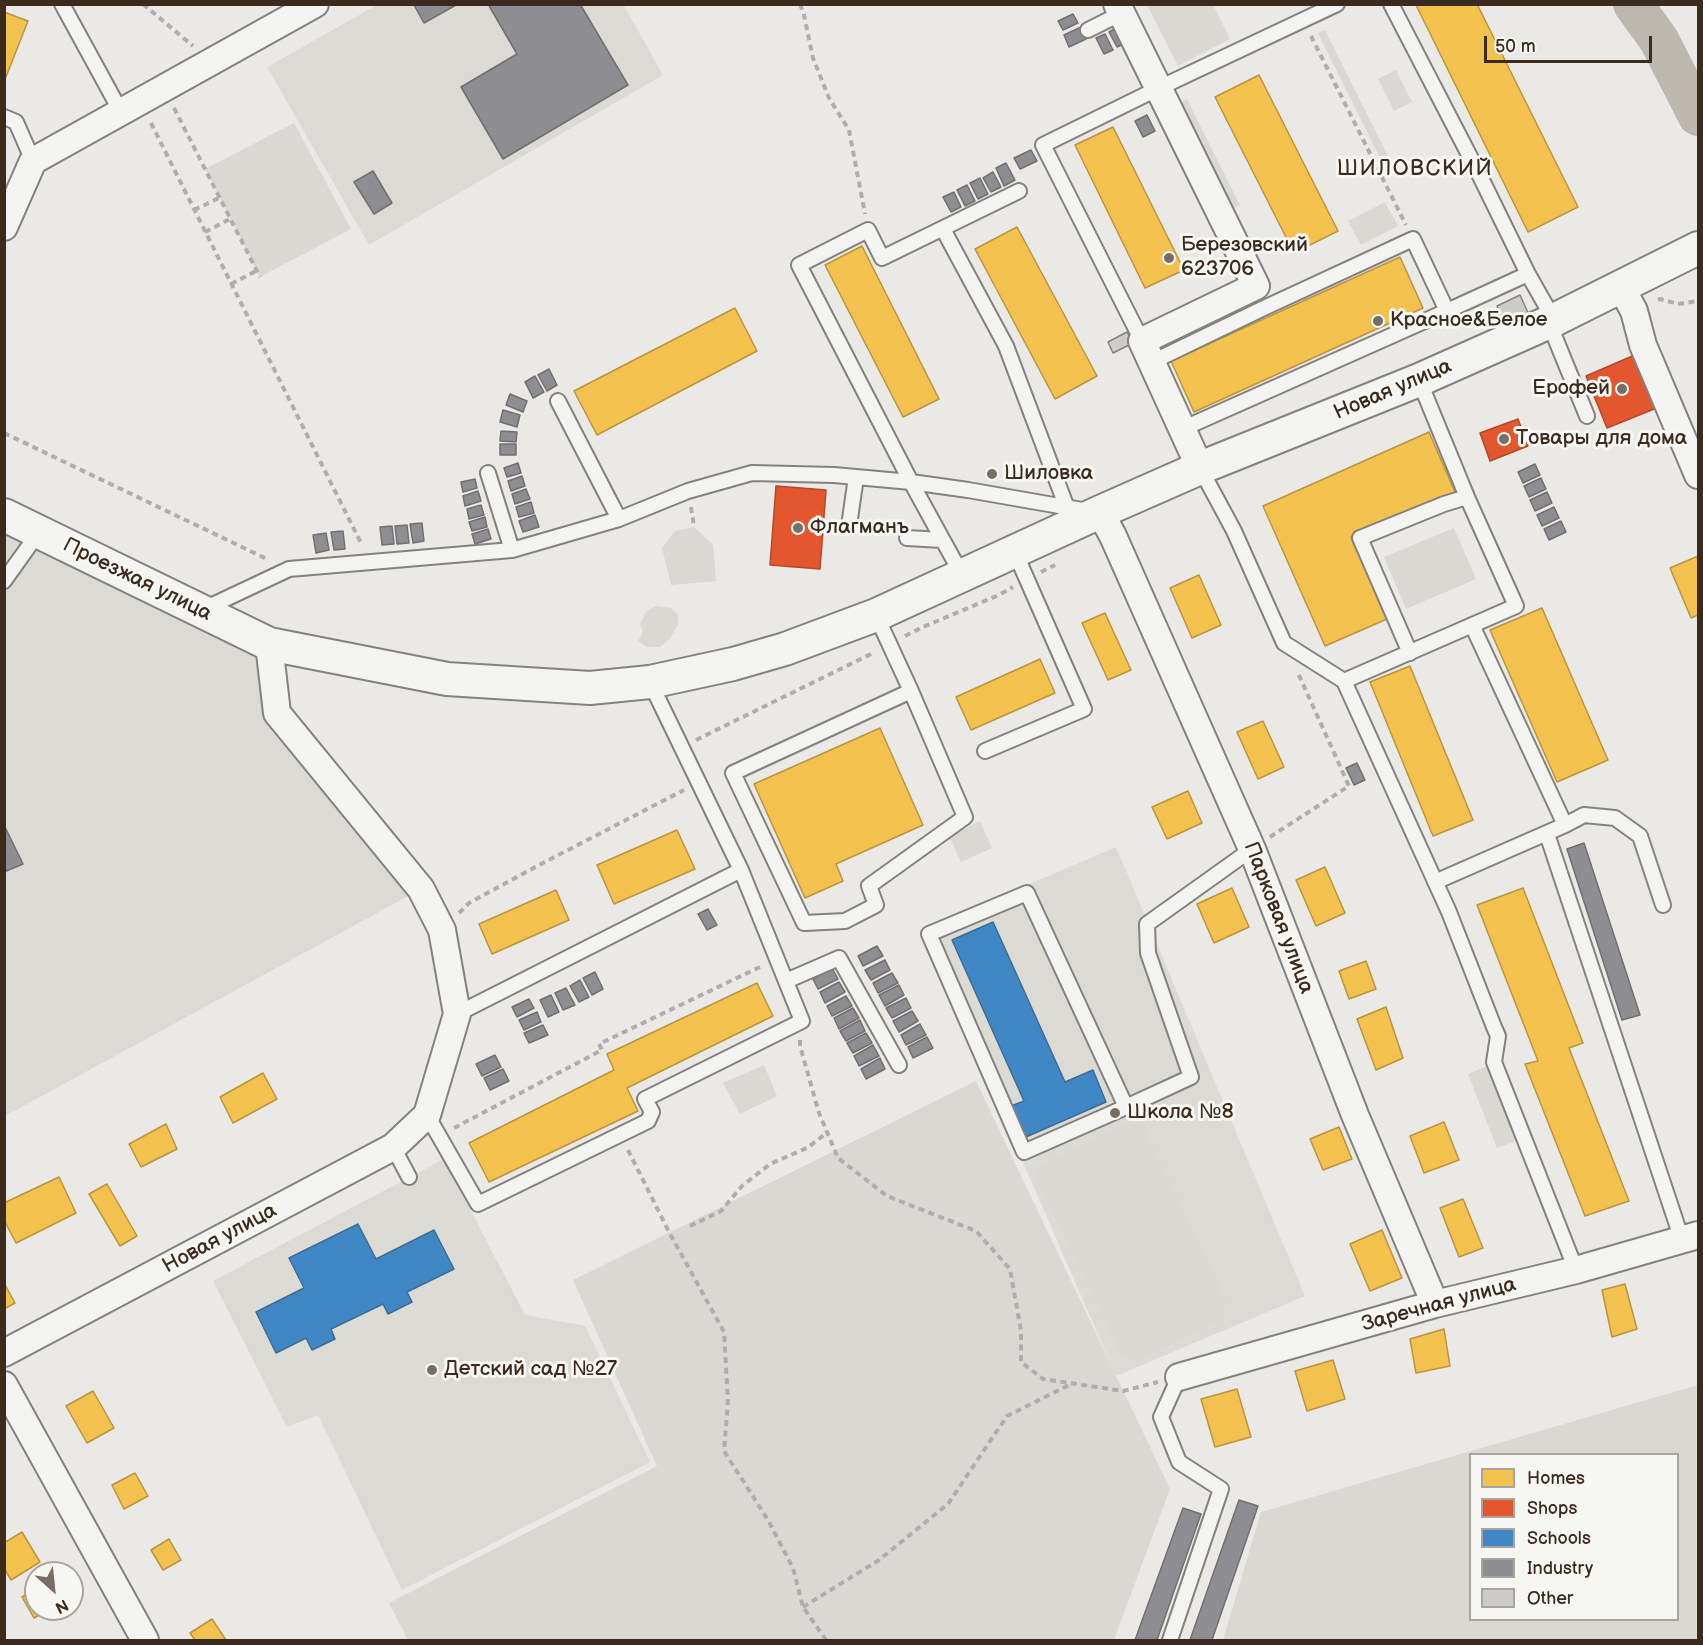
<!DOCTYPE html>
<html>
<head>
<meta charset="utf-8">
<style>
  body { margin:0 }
  #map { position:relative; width:1703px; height:1645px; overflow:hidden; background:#eae9e6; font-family:"Balsamiq Sans",sans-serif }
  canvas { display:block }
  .frame { position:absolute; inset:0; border:6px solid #3b2a1e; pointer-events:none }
  .legend { position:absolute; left:1469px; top:1453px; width:210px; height:168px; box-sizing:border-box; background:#f6f6f2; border:2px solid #aba49d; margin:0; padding:8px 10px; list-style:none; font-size:18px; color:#3b2a1e }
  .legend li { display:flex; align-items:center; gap:12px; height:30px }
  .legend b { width:30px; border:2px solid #aba49d }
  .north { position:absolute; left:24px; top:1561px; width:60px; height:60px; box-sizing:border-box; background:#f6f6f2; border:2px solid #aba49d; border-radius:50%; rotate:153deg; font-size:16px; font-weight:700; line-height:24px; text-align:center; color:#3b2a1e }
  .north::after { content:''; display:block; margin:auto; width:21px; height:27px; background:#786d64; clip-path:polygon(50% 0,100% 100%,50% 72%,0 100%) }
  .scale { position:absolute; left:1484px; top:36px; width:168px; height:27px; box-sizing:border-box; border:3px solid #3b2a1e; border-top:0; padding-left:8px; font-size:18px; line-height:21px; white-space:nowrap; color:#3b2a1e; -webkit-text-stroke:4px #f6f6f2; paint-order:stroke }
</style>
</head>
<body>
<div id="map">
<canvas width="1703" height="1645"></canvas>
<div class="frame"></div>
<ul class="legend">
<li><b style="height:16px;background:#f2c14e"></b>Homes</li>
<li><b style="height:16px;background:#e4572e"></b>Shops</li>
<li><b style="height:16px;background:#3f88c5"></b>Schools</li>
<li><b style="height:16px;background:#8d8d92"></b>Industry</li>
<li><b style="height:16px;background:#cdccc9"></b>Other</li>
</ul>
<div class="north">N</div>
<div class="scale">50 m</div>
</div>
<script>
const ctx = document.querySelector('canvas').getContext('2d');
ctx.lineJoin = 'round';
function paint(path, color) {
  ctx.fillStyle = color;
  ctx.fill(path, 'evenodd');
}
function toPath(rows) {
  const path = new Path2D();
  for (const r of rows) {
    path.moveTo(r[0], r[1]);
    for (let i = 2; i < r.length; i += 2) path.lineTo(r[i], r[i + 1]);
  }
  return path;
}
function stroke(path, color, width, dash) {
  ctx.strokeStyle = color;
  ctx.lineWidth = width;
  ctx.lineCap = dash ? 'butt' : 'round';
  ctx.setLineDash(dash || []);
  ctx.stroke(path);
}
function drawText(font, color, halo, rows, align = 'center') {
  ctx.font = font + ' "Balsamiq Sans",sans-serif';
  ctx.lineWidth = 6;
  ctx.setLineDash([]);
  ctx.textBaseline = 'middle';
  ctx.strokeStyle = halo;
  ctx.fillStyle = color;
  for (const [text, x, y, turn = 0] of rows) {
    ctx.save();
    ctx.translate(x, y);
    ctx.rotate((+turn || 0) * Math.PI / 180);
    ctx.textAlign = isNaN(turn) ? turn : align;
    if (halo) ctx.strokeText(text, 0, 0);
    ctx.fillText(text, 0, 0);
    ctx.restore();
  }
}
paint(toPath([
  [623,4,663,75,369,245,267,67,377,5],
  [5,523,269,644,277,713,421,889,5,1116],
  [1116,847,1305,1296,1116,1376,922,930],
  [444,1159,525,1315,585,1326,650,1462,402,1590,318,1415,287,1427,213,1281]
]), '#dbdad4');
paint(toPath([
  [1147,5,1213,5,1230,39,1178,66],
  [1325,30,1396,172,1389,176,1318,33],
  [1396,70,1412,102,1394,111,1378,79],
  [1187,99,1240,205,1232,209,1180,103],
  [294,123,351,229,260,277,205,169],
  [1385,202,1398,226,1361,245,1348,221],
  [694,527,713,545,716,581,671,585,662,548,675,531],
  [1454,528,1476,579,1406,609,1384,557],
  [655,606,671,608,678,615,678,624,670,639,660,647,647,647,638,641,643,631,640,624,646,612],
  [980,821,992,848,961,862,949,836],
  [764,1065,777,1096,740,1114,723,1083],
  [1489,1065,1518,1140,1497,1148,1468,1074],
  [976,1081,1170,1489,1114,1640,408,1640,389,1603,657,1466,573,1280],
  [1129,1122,1139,1123,1145,1130,1225,1299,1225,1311,1218,1322,1140,1359,1127,1358,1118,1348,1038,1182,1037,1172,1043,1164],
  [1698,1385,1698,1640,1223,1640,1261,1512],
  [1470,1454,1678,1454,1678,1620,1470,1620]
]), '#dad8d3');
const homes = toPath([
  [1477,4,1578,207,1528,232,1416,5,1477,4],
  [4,12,28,21,4,82,4,12],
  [1259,75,1338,231,1294,253,1215,97,1259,75],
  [1113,127,1184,270,1145,288,1075,145,1113,127],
  [1017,227,1097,376,1055,399,975,249,1017,227],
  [862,246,939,399,903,417,825,265,862,246],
  [1400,257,1423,308,1194,412,1171,361,1400,257],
  [735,308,757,351,597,435,574,391,735,308],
  [1429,432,1455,492,1351,537,1387,619,1325,646,1263,506,1429,432],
  [1698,556,1698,615,1691,618,1670,568,1698,556],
  [1199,575,1221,625,1192,638,1170,588,1199,575],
  [1542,608,1608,760,1557,782,1490,630,1542,608],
  [1105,613,1131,670,1108,680,1082,623,1105,613],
  [1040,659,1055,693,971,730,956,697,1040,659],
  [1410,666,1473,820,1433,836,1370,682,1410,666],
  [1263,721,1284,767,1258,779,1237,732,1263,721],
  [880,728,923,825,836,864,843,881,805,898,754,784,880,728],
  [1188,791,1202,823,1167,839,1152,807,1188,791],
  [677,830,695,869,614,904,597,865,677,830],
  [1325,867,1345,913,1316,926,1296,880,1325,867],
  [1232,888,1249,927,1214,943,1197,904,1232,888],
  [1523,888,1583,1043,1569,1048,1629,1201,1585,1216,1525,1064,1538,1061,1477,905,1523,888],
  [556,890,569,920,492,954,479,924,556,890],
  [1366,961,1376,989,1349,999,1339,971,1366,961],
  [757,983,773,1016,627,1088,638,1111,489,1182,469,1143,614,1070,607,1054,757,983],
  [1386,1007,1403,1058,1376,1070,1357,1019,1386,1007],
  [263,1073,277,1099,233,1123,220,1097,263,1073],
  [1444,1122,1459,1160,1424,1173,1410,1136,1444,1122],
  [166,1124,177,1149,141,1167,129,1144,166,1124],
  [1339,1127,1352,1159,1323,1170,1310,1139,1339,1127],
  [59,1177,76,1213,16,1243,4,1220,4,1203,59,1177],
  [107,1184,137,1236,120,1246,89,1194,107,1184],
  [1463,1199,1483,1248,1459,1257,1440,1208,1463,1199],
  [1382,1230,1402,1278,1370,1291,1350,1244,1382,1230],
  [4,1283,15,1303,4,1309,4,1283],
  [1625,1284,1637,1329,1612,1337,1602,1290,1625,1284],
  [1444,1329,1450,1366,1416,1373,1410,1339,1444,1329],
  [1333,1360,1345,1399,1307,1411,1295,1371,1333,1360],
  [1237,1389,1251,1437,1215,1447,1201,1399,1237,1389],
  [93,1391,114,1428,87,1443,66,1406,93,1391],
  [135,1473,148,1496,124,1509,112,1485,135,1473],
  [22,1532,40,1562,11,1580,4,1568,4,1543,22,1532],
  [169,1539,181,1560,163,1570,151,1550,169,1539],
  [36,1589,36,1609,49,1609,34,1618,22,1597,36,1589],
  [212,1619,226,1640,195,1640,190,1633,212,1619]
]);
paint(homes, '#f2c14e');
stroke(homes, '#bb9440', 1.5);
const shops = toPath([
  [1637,354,1659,407,1607,428,1586,376,1637,354],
  [1518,419,1528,446,1490,461,1480,433,1518,419],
  [776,486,826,490,820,569,770,565,776,486]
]);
paint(shops, '#e4572e');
stroke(shops, '#b14a29', 1.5);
const schools = toPath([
  [993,922,1065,1082,1093,1070,1106,1102,1026,1137,1011,1106,1024,1101,952,940,993,922],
  [358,1224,376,1259,434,1230,454,1269,407,1292,412,1302,388,1314,383,1304,331,1329,335,1339,312,1350,306,1338,276,1353,256,1312,304,1288,289,1258,358,1224]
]);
paint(schools, '#3f88c5');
stroke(schools, '#3e6c93', 1.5);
const industry = toPath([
  [416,4,456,4,456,5,424,23,414,5,416,4],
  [488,4,580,4,628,85,503,159,461,87,517,54,488,4],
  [1073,14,1078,23,1063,30,1058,21,1073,14],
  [1081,27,1086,39,1069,47,1064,35,1081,27],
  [1118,27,1126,43,1117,47,1109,32,1118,27],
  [1105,34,1113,50,1104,54,1096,38,1105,34],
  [1147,115,1155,131,1143,137,1135,121,1147,115],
  [1031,150,1037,161,1020,169,1014,158,1031,150],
  [1006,163,1015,180,1004,186,996,168,1006,163],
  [373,171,392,203,374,214,354,182,373,171],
  [993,172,1001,187,991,192,983,178,993,172],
  [980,178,988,194,978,199,970,183,980,178],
  [967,185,975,201,965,206,957,190,967,185],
  [954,192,961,207,951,212,943,197,954,192],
  [549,369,557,385,547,391,538,375,549,369],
  [535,376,544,392,533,398,525,382,535,376],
  [510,394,527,401,523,412,506,405,510,394],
  [503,410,520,415,517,427,500,422,503,410],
  [501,431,517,432,516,442,500,441,501,431],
  [500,444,516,444,516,455,500,455,500,444],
  [518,463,521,473,507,477,504,468,518,463],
  [1535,464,1540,475,1523,483,1518,472,1535,464],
  [522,476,525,486,511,491,508,481,522,476],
  [1541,478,1546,489,1529,497,1524,486,1541,478],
  [475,479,477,488,463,492,461,482,475,479],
  [526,489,530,499,515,504,512,494,526,489],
  [478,491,481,501,465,506,463,496,478,491],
  [1547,492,1552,503,1535,511,1530,500,1547,492],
  [531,502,534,513,519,517,516,507,531,502],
  [481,505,484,515,469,519,467,509,481,505],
  [1554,507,1559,518,1542,526,1537,515,1554,507],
  [535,515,539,527,523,532,519,521,535,515],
  [485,517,487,527,472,531,469,522,485,517],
  [1561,521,1566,532,1549,540,1544,529,1561,521],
  [422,523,424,541,413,543,410,524,422,523],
  [407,525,409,543,397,544,395,526,407,525],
  [392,526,394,544,382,545,380,527,392,526],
  [488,529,491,539,475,544,472,534,488,529],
  [343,531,345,549,334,550,331,532,343,531],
  [326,533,329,550,316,553,313,535,326,533],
  [1357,763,1365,780,1354,785,1346,768,1357,763],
  [4,825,23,864,4,872,4,825],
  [1584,843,1640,1015,1622,1020,1567,849,1584,843],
  [708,909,717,925,707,930,698,914,708,909],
  [877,946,883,956,863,966,858,956,877,946],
  [885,960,890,970,871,980,865,970,885,960],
  [832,968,838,979,818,989,813,979,832,968],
  [595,972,603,989,592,995,583,978,595,972],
  [892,973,898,983,878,993,873,983,892,973],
  [580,980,589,997,579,1002,570,986,580,980],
  [839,982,845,992,825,1003,820,992,839,982],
  [899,985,904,995,885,1006,879,995,899,985],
  [566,988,575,1005,563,1010,555,993,566,988],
  [551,995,559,1012,548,1017,540,1000,551,995],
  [846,996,852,1006,832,1016,827,1006,846,996],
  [906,998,911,1008,892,1018,886,1008,906,998],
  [529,999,534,1008,517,1017,512,1007,529,999],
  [853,1008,859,1018,839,1029,834,1018,853,1008],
  [912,1011,918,1021,899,1032,893,1021,912,1011],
  [537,1012,541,1022,524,1030,519,1020,537,1012],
  [860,1020,865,1031,846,1041,840,1031,860,1020],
  [920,1024,926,1035,906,1045,901,1035,920,1024],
  [543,1025,548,1035,529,1043,524,1033,543,1025],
  [866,1033,872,1043,853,1053,847,1043,866,1033],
  [927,1037,933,1048,913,1058,908,1047,927,1037],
  [873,1045,879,1056,859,1066,854,1056,873,1045],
  [495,1055,501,1067,482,1076,476,1064,495,1055],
  [880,1058,885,1069,866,1079,861,1069,880,1058],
  [503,1069,509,1081,490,1090,484,1078,503,1069],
  [1239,1500,1258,1506,1212,1640,1190,1640,1239,1500],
  [1183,1508,1201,1514,1157,1640,1135,1640,1183,1508]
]);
paint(industry, '#8d8d92');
stroke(industry, '#746f6f', 1.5);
stroke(toPath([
  [1633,4,1659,40,1698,116]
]), '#bcb7af', 40);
const building = toPath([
  [1520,295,1529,315,1506,326,1497,306,1520,295],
  [1127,332,1133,343,1113,353,1108,342,1127,332]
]);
paint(building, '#cdccc9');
stroke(building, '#85817d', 1.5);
const service = toPath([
  [62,4,121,112],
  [1391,4,1480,176,1528,274,1554,320],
  [1088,30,1122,13],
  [4,117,16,122,33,161],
  [943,229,1006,346,1067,508],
  [1549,323,1587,416],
  [1142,341,1043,145,1159,88,1337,4],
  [1152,362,1266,307,1413,239,1447,311,1528,274],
  [558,401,619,519],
  [1182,429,1447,311],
  [1200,468,1234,531,1284,643,1344,681,1449,912,1494,1027,1498,1036,1494,1062,1576,1270],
  [488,473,512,550],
  [850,519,856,477],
  [907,538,942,540],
  [962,575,911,482,799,265,868,230,882,258,1019,191],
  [4,581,39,532],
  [202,610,289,569,512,550,619,519,688,491,752,473,834,475,911,482,968,490,1088,511],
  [876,615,911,691,965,817,869,886,876,905,845,921,804,923,733,773,911,691],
  [1472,625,1565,825],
  [1410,653,1360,538,1444,504,1467,497],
  [1344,681,1516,606,1467,497,1419,380],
  [985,751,1084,709,1014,550],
  [1547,834,1682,1240],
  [1435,882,1565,825,1584,815,1615,818,1640,836,1663,905],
  [786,981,839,958,899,1065],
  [457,1014,741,870],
  [1126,1107,1027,893,929,934,1024,1152,1126,1107,1191,1077,1148,953,1147,924,1252,849],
  [427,1115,478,1204,648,1121,652,1112,645,1099,802,1021,741,870,650,682],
  [393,1147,409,1177],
  [1170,1640,1221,1489,1179,1462,1161,1417,1179,1377]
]);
const minor = toPath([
  [1117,4,1256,286,1142,341,1200,468],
  [4,227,33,161,315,4],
  [1621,287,1634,311,1643,345,1698,475],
  [1100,512,1113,536,1252,849,1355,1115,1435,1304],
  [4,1353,393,1147,427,1115,457,1014,442,930,421,889,277,713,269,644],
  [1179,1377,1435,1304,1576,1270,1698,1235],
  [4,1385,145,1640]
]);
const tertiary = toPath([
  [4,515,269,644,447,679,590,688,650,682,733,664,785,649,876,615,1100,512,1200,468,1419,380,1554,320,1698,248]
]);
stroke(service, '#85817d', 18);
stroke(minor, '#85817d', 30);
stroke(tertiary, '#85817d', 36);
stroke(toPath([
  [143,4,193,46],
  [800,4,804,15,813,58,829,98,849,130,865,214],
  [1311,36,1406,225],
  [174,108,260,277],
  [151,123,362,545],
  [194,210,219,198],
  [205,232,230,219],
  [231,284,256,271],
  [1658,300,1660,299,1678,304,1698,301],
  [4,433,269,560],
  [691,507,694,527],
  [1041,572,1055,565],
  [905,636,923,627,999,595,1013,587],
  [696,740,875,652],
  [1270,837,1349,786,1298,673],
  [459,913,469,903,541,864,684,790],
  [800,1040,800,1046,819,1113,838,1158,887,1196,976,1231,1010,1269,1021,1331,1021,1362,1043,1379,1123,1391,1158,1382],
  [454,1128,602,1050,599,1044,762,966],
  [628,1150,669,1232,724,1332,728,1401,724,1451,768,1520,793,1568,803,1607,826,1640],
  [690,1226,721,1211,742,1186,770,1164,807,1148,828,1132],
  [803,1607,879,1560,948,1504,1007,1416,1071,1384]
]), '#b0aeac', 4, [6, 4.5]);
stroke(service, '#f3f3f1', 14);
stroke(minor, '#f3f3f1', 26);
stroke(tertiary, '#f3f3f1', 32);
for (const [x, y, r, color] of [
  [1169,258,6,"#786d64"],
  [1378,321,6,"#786d64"],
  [1622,389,6,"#786d64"],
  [1504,439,6,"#786d64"],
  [992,474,6,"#786d64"],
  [798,528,6,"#786d64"],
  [1115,1113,6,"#786d64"],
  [432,1370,6,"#786d64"]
]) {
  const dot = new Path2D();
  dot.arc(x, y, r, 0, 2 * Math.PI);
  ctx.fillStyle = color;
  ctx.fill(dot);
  stroke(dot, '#f6f6f2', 2);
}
drawText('21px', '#3b2a1e', '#f6f6f2', [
  ["Березовский",1181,246],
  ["623706",1181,270],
  ["Красное&Белое",1390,321],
  ["Ерофей",1610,389,"right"],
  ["Товары для дома",1516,439],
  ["Шиловка",1004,474],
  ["Флагманъ",810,528],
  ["Школа №8",1127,1113],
  ["Детский сад №27",444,1370]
], 'left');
drawText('21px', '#3b2a1e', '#f6f6f2', [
  ["Новая улица",1393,390,-23],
  ["Проезжая улица",137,580,26],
  ["Парковая улица",1278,918,69],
  ["Новая улица",220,1239,-28],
  ["Заречная улица",1439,1305,-15]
]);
ctx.letterSpacing = '1.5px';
drawText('22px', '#3b2a1e', '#f6f6f2', [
  ["ШИЛОВСКИЙ",1415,169]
]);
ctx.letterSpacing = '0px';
</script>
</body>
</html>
